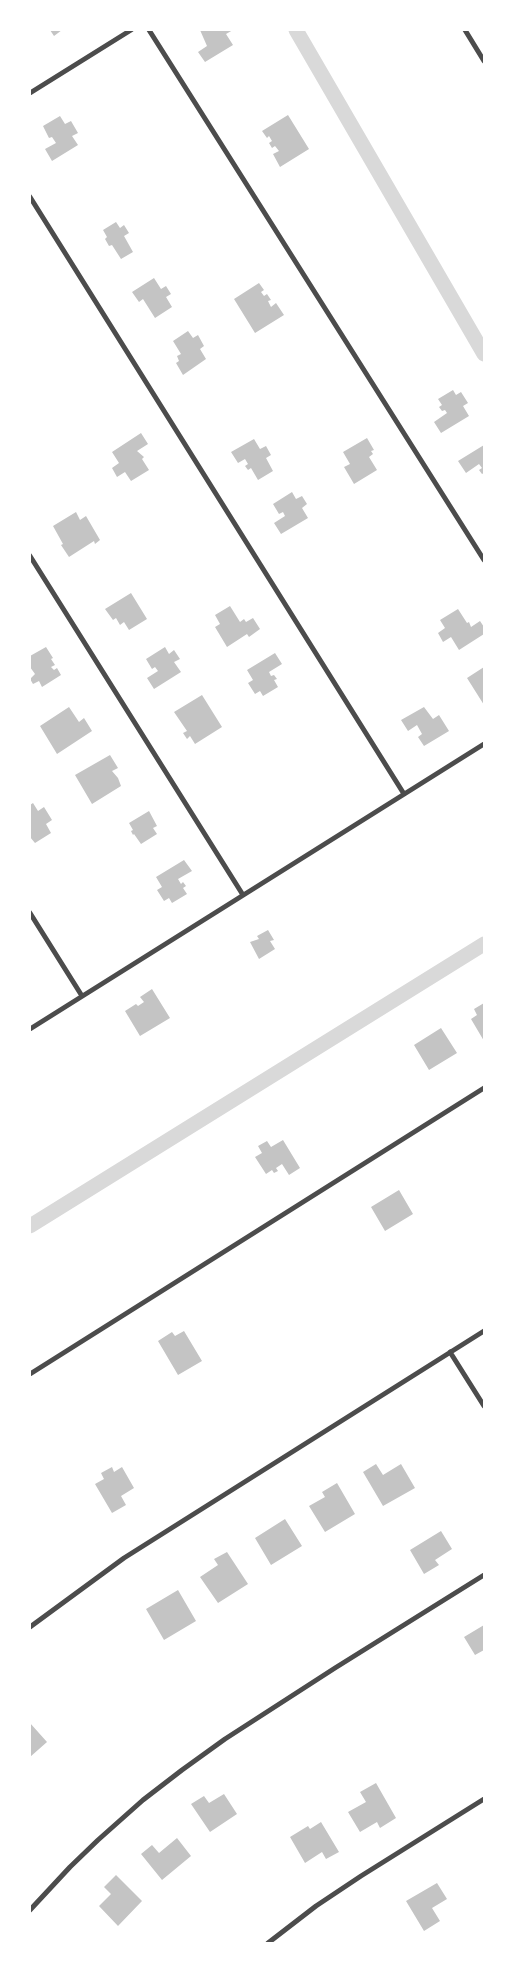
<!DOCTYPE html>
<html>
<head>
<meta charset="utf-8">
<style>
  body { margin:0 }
  #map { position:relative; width:514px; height:1973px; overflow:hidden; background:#fff; font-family:"Source Sans 3",sans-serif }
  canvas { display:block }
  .frame { position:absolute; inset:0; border:31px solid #fff; pointer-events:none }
</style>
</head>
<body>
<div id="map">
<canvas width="514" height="1973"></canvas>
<div class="frame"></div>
</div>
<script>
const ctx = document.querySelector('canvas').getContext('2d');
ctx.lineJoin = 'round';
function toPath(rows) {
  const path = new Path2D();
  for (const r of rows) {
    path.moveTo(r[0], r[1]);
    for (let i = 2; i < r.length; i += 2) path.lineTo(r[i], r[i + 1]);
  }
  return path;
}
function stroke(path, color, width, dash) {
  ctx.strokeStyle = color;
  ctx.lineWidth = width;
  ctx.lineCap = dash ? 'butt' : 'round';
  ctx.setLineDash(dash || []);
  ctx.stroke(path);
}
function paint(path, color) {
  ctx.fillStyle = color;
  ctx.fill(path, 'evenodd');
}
stroke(toPath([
  [296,30,484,354],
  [30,1226,484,944]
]), '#d9d9d9', 15);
paint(toPath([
  [50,30,62,30,54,36],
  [200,30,233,30,226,34,233,45,205,62,198,52,207,46],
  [288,115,309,149,280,167,273,154,279,151,275,146,272,148,269,143,272,141,269,136,267,138,262,131],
  [60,116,65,124,71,121,78,133,72,136,78,145,52,161,45,149,56,143,52,137,49,138,43,126],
  [116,222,120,228,124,225,129,233,124,236,133,252,121,259,112,245,109,246,105,239,107,237,103,230],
  [154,278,161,289,166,286,171,294,166,297,172,307,155,318,143,299,139,302,132,292],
  [259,283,264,290,261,292,264,296,267,294,271,300,268,301,271,307,276,303,284,315,255,333,234,299],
  [188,331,193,338,198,335,204,346,200,349,206,359,183,375,176,363,179,361,177,356,181,354,173,341],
  [453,390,456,395,461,392,468,403,463,406,469,416,441,433,434,422,447,413,445,410,442,411,439,407,442,405,438,399],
  [141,433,148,444,137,451,144,457,142,459,149,470,131,481,125,472,117,477,112,468,119,463,112,452],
  [367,438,374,450,371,451,373,454,369,457,377,470,354,484,344,467,350,464,343,452],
  [254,439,260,449,266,446,271,455,266,458,273,471,258,480,251,468,248,470,245,466,248,464,245,459,238,463,231,452],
  [484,445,484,473,482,474,479,470,482,468,479,464,466,473,458,461],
  [292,492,296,499,302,496,307,504,302,508,308,518,281,534,274,523,285,516,283,512,279,514,273,504],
  [76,512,80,520,86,516,100,540,95,544,94,541,69,557,61,545,63,544,53,526],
  [131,593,147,619,129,630,124,622,120,625,116,618,113,620,105,609],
  [230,606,240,622,244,619,246,622,253,618,260,629,249,637,247,634,227,647,215,627,220,624,215,615],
  [458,609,467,623,469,622,471,627,480,621,484,627,484,634,459,650,451,637,443,642,438,633,445,628,440,620],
  [46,647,53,658,51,659,55,665,51,667,54,670,57,668,61,675,42,687,39,681,33,684,30,679,35,674,30,667,30,656],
  [165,647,169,654,174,650,180,659,174,662,181,672,154,689,147,678,158,671,155,667,152,669,146,659],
  [275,653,282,664,269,672,271,676,274,675,277,679,274,680,278,687,263,696,260,691,255,694,248,683,253,680,247,670],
  [484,667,484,705,467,678],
  [202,695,222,727,195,744,190,736,187,739,183,733,187,731,174,712],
  [69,707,79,722,84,718,92,731,57,754,40,726],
  [424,707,433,719,439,715,449,731,424,746,418,737,422,734,417,725,408,731,401,720],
  [110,755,118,768,112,771,118,778,121,786,92,804,75,775],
  [33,803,38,811,44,807,52,820,46,824,51,833,35,843,30,837,30,805],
  [149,811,157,826,153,828,157,834,141,844,134,834,133,835,131,831,133,830,129,823],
  [184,860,192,871,178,879,181,884,183,882,186,886,183,888,187,894,172,903,169,898,164,901,157,890,162,887,156,877],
  [268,930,274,940,270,941,275,949,259,959,250,942,259,939,257,936],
  [152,989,170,1018,140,1036,125,1011,136,1004,138,1006,144,1002,140,997],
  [484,1003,484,1041,471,1019,477,1015,474,1009],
  [441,1028,457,1053,429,1070,414,1045],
  [283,1140,300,1168,289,1175,282,1164,276,1168,278,1171,274,1173,272,1170,266,1174,255,1157,262,1153,258,1146,267,1141,271,1147],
  [399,1190,413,1214,385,1231,371,1207],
  [184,1331,202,1361,178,1375,158,1341,172,1332,175,1336],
  [376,1464,383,1475,401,1464,415,1488,383,1506,363,1472],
  [112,1467,114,1472,122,1467,134,1488,121,1496,126,1505,112,1513,95,1484,104,1479,101,1473],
  [337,1483,355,1514,325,1532,309,1506,325,1497,322,1492],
  [285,1519,302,1546,271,1565,255,1538],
  [441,1531,452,1549,435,1560,439,1565,424,1574,410,1550],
  [227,1552,248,1584,218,1603,200,1577,218,1565,214,1559],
  [178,1590,196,1621,164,1640,146,1609],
  [484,1625,484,1650,475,1655,464,1637],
  [30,1723,47,1742,30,1757],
  [376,1783,396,1818,380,1828,377,1822,360,1832,348,1812,366,1802,360,1792],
  [224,1794,237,1814,210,1832,191,1804,204,1796,209,1803],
  [321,1822,339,1852,326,1859,322,1852,305,1863,290,1837,308,1826,310,1829],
  [177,1838,191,1856,162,1880,141,1854,152,1845,159,1853],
  [116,1875,142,1901,118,1926,99,1906,111,1894,104,1887],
  [437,1883,447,1899,432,1908,440,1921,424,1931,406,1901]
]), '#c4c4c4');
stroke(toPath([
  [149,30,484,560],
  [465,30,484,61],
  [30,93,131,30],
  [30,197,404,794],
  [30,556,243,895],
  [30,913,82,996],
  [30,1029,484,744],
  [450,1352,484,1406],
  [30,1374,484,1088],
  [30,1627,124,1558,484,1331],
  [30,1910,70,1867,98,1840,143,1800,182,1770,225,1739,335,1668,484,1575],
  [268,1943,316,1906,361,1876,484,1799]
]), '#4c4c4c', 5);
</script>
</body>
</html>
